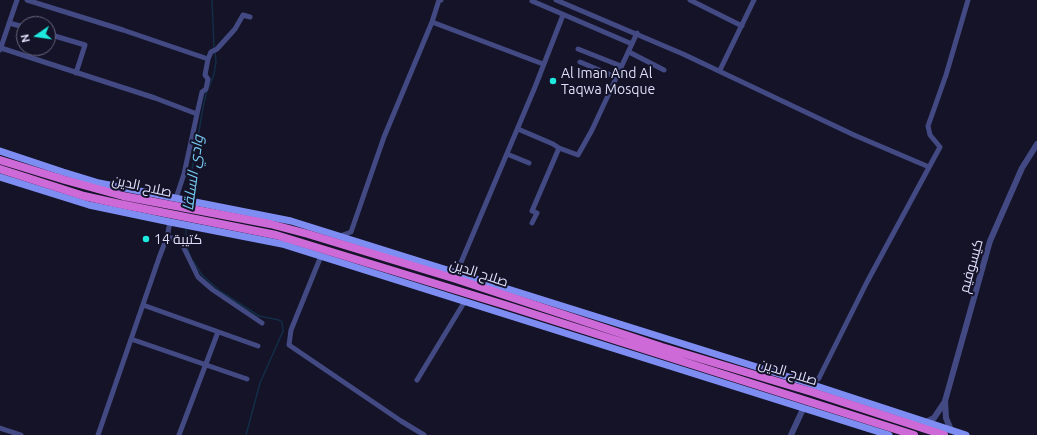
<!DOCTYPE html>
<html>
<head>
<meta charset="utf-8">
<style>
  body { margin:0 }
  #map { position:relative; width:1037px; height:435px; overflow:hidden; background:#141328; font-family:Ubuntu,sans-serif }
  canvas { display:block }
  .north { position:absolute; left:16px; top:16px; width:40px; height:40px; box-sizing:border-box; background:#141328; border:1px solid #65657d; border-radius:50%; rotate:257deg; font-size:11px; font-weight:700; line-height:16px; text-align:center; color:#dedffc }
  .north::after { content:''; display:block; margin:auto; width:14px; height:18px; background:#1de9de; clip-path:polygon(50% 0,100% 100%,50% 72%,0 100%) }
</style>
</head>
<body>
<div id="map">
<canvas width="1037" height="435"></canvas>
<div class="north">N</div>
</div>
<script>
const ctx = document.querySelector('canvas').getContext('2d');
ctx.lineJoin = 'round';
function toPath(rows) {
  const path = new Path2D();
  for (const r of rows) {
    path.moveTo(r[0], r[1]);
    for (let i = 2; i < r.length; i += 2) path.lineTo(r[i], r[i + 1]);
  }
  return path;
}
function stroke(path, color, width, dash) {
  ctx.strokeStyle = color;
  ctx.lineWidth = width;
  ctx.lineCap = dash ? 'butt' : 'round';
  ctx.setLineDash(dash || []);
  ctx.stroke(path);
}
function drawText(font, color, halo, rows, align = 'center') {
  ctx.font = font + ' Ubuntu,Cairo,sans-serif';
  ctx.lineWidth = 4;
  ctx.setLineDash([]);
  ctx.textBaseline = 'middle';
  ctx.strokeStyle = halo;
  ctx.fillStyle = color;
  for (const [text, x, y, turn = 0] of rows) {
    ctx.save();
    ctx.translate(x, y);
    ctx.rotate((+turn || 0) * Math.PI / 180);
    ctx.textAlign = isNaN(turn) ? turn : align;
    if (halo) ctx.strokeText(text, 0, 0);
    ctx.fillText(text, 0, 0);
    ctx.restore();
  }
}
stroke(toPath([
  [212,0,214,48],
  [209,87,214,74,216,62,215,52],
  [187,199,203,108,207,90],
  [186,228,186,244,191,258],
  [193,261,202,275,220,291,259,316,279,320,282,322,283,331,260,383,246,435]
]), '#122e47', 1.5);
stroke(toPath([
  [27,0,123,30,208,59],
  [556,0,683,54,854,135,929,167],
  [690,0,742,26],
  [532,1,632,44],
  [432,22,543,64],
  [9,23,24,27],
  [48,34,85,45,76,73],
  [1,48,155,98,197,114,184,174,176,198],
  [578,49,621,66],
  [0,50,17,0],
  [629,52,664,70],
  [580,62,616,77],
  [720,70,754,0],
  [197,114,202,92,206,89,208,79,205,75,208,59,211,52,217,49,235,29,243,15,250,17],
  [518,129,553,144,559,148,578,155,592,130,637,33],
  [507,154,529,163],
  [532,223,537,213,532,211,559,148],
  [340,236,351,232,384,137,432,22,439,0,441,0],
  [167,237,179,240,181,242,198,277,213,290,262,323],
  [321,256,291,330,289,345,401,421,424,435],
  [457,272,535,87,563,15],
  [143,305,258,346],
  [131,339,247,379],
  [417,380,465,301],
  [811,385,819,378,867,282,940,147,930,135,928,126,946,75,968,0],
  [0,428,21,435],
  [98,435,159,258,167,237,170,222],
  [179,435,218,332]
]), '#434a83', 5);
stroke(toPath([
  [926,422,934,418,944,403],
  [951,430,946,418,945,401,990,241,1022,168,1037,144],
  [791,435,803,409]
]), '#434a83', 6);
stroke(toPath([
  [0,151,63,172,99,183,291,221,792,378,966,435],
  [0,177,89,205,170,222,282,244,889,435]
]), '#7e8df2', 7);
stroke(toPath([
  [0,160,65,180,123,196,270,224,308,234,456,279,662,347,812,392,944,435],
  [0,169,84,196,120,204,276,235,505,305,914,435]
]), '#ce6ad7', 8);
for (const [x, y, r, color] of [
  [553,81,4,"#1de9de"],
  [146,239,4,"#1de9de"]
]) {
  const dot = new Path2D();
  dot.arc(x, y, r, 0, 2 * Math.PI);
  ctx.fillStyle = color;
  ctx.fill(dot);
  stroke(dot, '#141328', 1.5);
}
drawText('14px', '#dedffc', '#141328', [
  ["Al Iman And Al",561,73],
  ["Taqwa Mosque",561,89],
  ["كتيبة 14",154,239]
], 'left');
drawText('14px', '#dedffc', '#141328', [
  ["صلاح الدين",142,186,12],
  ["كيسوفيم",971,266,-74],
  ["صلاح الدين",479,273,18],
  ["صلاح الدين",788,372,17]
]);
drawText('italic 15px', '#76cbf2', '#141328', [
  ["وادي السلقا",193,173,-82]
]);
</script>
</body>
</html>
